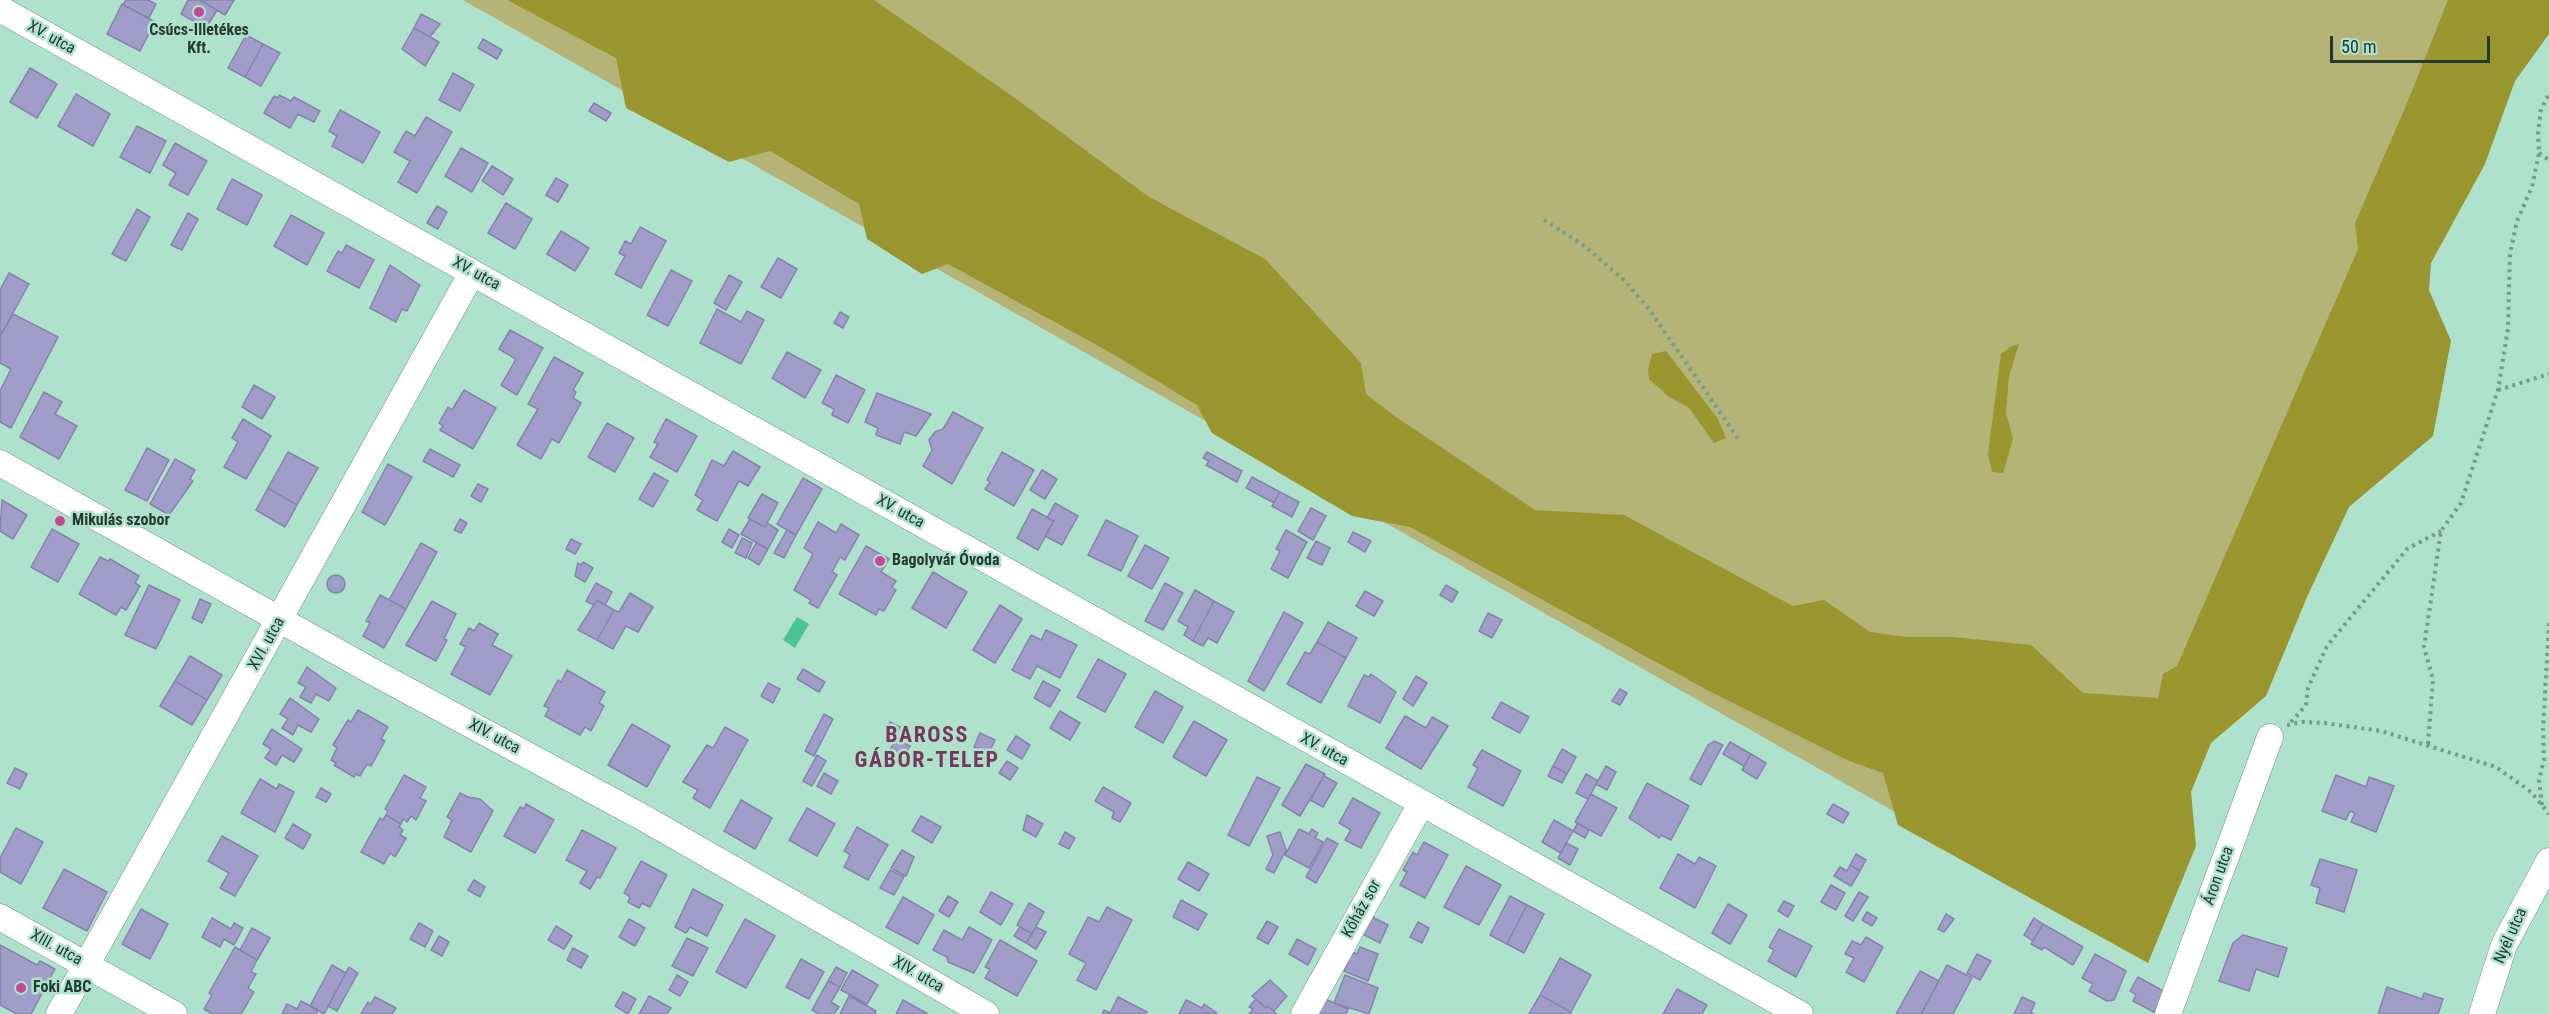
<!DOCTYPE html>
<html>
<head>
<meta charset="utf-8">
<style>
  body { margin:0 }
  #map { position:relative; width:2549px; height:1014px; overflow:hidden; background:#afe2cc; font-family:"Roboto Condensed",sans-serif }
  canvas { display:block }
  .scale { position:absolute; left:2330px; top:36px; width:160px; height:27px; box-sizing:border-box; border:3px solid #243930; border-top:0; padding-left:8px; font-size:18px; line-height:21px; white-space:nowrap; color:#243930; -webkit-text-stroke:4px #afe2cc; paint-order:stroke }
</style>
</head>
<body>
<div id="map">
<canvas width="2549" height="1014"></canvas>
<div class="scale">50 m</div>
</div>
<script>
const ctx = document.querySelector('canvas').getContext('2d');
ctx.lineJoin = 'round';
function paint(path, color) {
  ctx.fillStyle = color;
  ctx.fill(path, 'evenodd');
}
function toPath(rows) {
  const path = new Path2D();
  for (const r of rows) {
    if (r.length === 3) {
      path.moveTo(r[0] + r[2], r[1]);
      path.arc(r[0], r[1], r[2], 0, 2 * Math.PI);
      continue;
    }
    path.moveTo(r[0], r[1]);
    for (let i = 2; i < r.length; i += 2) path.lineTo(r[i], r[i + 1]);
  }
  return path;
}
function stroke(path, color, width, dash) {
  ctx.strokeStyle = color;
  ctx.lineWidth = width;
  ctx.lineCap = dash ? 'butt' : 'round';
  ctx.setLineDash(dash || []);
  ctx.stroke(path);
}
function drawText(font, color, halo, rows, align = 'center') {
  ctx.font = font + ' "Roboto Condensed",sans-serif';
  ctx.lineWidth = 5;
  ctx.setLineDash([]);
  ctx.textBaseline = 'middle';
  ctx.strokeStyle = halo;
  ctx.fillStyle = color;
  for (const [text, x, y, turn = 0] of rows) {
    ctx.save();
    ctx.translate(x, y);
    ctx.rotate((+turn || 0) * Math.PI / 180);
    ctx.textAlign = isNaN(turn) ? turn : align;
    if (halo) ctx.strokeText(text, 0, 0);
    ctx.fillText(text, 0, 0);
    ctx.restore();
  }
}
paint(toPath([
  [463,0,2475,0,2128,944]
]), '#b5b376');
paint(toPath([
  [507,0,874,0,1012,96,1149,197,1265,259,1361,363,1366,394,1396,417,1535,510,1624,515,1793,606,1824,600,1870,632,1907,637,1953,637,2031,645,2083,693,2158,698,2163,674,2177,666,2358,249,2355,223,2408,101,2448,0,2549,0,2549,34,2515,81,2485,164,2431,263,2429,290,2451,341,2433,436,2349,507,2307,597,2266,696,2211,743,2191,792,2196,846,2148,963,1898,825,1883,773,1847,760,1707,690,1410,527,1352,516,1212,433,1197,405,1106,350,948,264,922,274,867,239,859,204,770,151,729,162,626,108,616,58],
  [2019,344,2009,376,2006,413,2013,439,2003,473,1992,472,1988,454,2001,354,2010,347],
  [1666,351,1718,419,1726,438,1714,443,1689,408,1669,397,1649,379,1648,370,1652,354]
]), '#99952f');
paint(toPath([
  [797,617,809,624,795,648,783,640]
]), '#4dc198');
const building = toPath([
  [126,0,148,0,156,4,149,18,123,5,126,0],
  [188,0,200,0,217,10,206,28,181,14,188,0],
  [200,0,234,0,225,15,200,0],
  [122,4,155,22,140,51,107,34,122,4],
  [421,14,440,24,430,37,414,28,421,14],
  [414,28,439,42,425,66,402,49,414,28],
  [246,35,263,44,245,77,228,68,246,35],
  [483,39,502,50,497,59,478,48,483,39],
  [263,44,280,53,261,86,245,77,263,44],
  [30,68,57,84,37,118,10,102,30,68],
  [453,73,474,85,460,111,439,100,453,73],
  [76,94,110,114,93,146,58,126,76,94],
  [279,95,291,101,294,97,320,111,314,122,298,114,290,128,264,113,274,96,278,98,279,95],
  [594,103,611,113,606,121,589,111,594,103],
  [340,110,380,132,363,163,332,146,337,136,329,131,340,110],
  [426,117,452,132,417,193,398,182,410,161,394,152,406,131,415,136,426,117],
  [137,126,166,141,150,173,120,157,137,126],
  [175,143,207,161,188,195,169,185,176,173,163,165,175,143],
  [461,148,488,163,472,192,445,176,461,148],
  [492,166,513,179,503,195,482,181,492,166],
  [556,178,568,185,558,202,546,195,556,178],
  [232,179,262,195,247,225,217,209,232,179],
  [506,203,532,219,515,249,488,233,506,203],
  [437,206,447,212,438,229,427,223,437,206],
  [137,209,150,217,126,261,112,254,137,209],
  [188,213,198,219,182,250,171,245,188,213],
  [291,215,324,233,307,265,274,246,291,215],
  [640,227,666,241,641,288,615,274,625,256,619,253,625,241,631,244,640,227],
  [561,231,589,248,575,271,547,254,561,231],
  [346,245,374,260,359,288,327,271,338,251,342,253,346,245],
  [778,258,797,269,781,298,761,287,778,258],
  [390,265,420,285,407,311,402,309,396,322,370,308,390,265],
  [671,270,692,281,668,326,647,315,671,270],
  [9,273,29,284,0,336,0,290,9,273],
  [729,275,742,282,726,310,714,303,729,275],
  [717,309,741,322,747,311,764,320,741,364,700,343,717,309],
  [840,312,849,317,843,328,834,323,840,312],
  [13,314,58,337,11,428,0,422,0,391,11,369,0,363,0,336,13,314],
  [510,330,543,348,517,395,501,385,516,359,499,349,510,330],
  [787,352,821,370,805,398,772,378,787,352],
  [554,357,583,373,573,390,576,392,573,398,581,403,559,443,552,439,541,459,517,445,538,409,528,404,554,357],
  [836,375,865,390,848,423,832,415,834,409,822,403,836,375],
  [254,385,275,397,262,419,242,407,254,385],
  [464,390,496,408,473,449,440,430,443,426,439,423,448,407,452,410,464,390],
  [44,392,62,402,55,414,77,426,59,459,20,437,44,392],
  [877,393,931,414,916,436,904,432,900,444,876,435,878,428,865,422,877,393],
  [953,412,983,428,952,484,923,466,932,450,929,440,935,432,943,429,953,412],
  [243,419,271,436,246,479,224,467,238,442,232,438,243,419],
  [666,419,697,436,677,472,650,457,658,444,654,442,666,419],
  [607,423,634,438,615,472,588,457,607,423],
  [147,448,169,460,147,501,125,490,147,448],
  [430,449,460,465,453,477,423,461,430,449],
  [733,451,760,467,748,486,739,481,717,521,697,510,703,500,695,495,712,460,724,466,733,451],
  [288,452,318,468,297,505,268,488,288,452],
  [1002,452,1034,470,1014,506,985,489,990,482,987,480,1002,452],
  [1207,452,1242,471,1237,482,1206,465,1209,461,1203,458,1207,452],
  [175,459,195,470,190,479,193,481,169,515,150,504,175,459],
  [388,464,412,477,385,525,362,512,388,464],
  [1042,470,1057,479,1045,499,1030,490,1042,470],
  [654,473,668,481,653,507,639,499,654,473],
  [1252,477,1280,492,1274,503,1246,488,1252,477],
  [803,478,822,489,796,535,777,524,803,478],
  [478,484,488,489,481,502,471,496,478,484],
  [268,488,297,505,285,527,256,510,268,488],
  [1280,492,1299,502,1292,517,1272,506,1280,492],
  [762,494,778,503,765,527,748,518,762,494],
  [2,500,27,515,13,539,0,531,2,500],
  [1055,503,1078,516,1062,545,1045,536,1054,521,1047,518,1055,503],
  [1311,508,1326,516,1313,540,1298,531,1311,508],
  [1032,509,1054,521,1038,550,1017,538,1032,509],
  [460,519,467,523,461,533,454,530,460,519],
  [750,519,765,527,767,523,778,530,768,549,741,534,750,519],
  [1106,520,1138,536,1121,571,1088,555,1106,520],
  [818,522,836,533,841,524,859,535,845,560,840,557,832,572,837,575,818,608,809,603,811,600,794,590,813,554,804,548,818,522],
  [52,529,79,544,58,582,31,567,52,529],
  [729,529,739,535,732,548,722,542,729,529],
  [787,530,796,535,784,558,774,553,787,530],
  [1286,530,1307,542,1288,578,1271,569,1280,551,1276,549,1286,530],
  [1353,532,1371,541,1365,552,1348,542,1353,532],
  [742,538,752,543,746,558,735,553,742,538],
  [571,539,581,544,575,554,566,549,571,539],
  [1316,541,1330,548,1322,565,1307,558,1316,541],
  [421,543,437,552,406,609,389,600,421,543],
  [756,543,768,549,759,565,748,558,756,543],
  [1145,545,1169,558,1152,589,1128,576,1145,545],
  [866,546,889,559,881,572,896,581,892,587,896,590,884,611,879,609,876,615,839,594,866,546],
  [100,557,108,561,110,559,139,576,135,583,140,586,126,610,121,607,116,615,79,594,100,557],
  [583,562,593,568,585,582,575,576,578,563,581,565,583,562],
  [933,572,967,592,946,628,912,608,933,572],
  [336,584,9],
  [596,583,612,592,605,605,597,600,594,605,586,601,596,583],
  [1165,583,1183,593,1163,630,1145,621,1165,583],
  [149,585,180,600,156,649,125,635,149,585],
  [1446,585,1458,592,1452,602,1440,595,1446,585],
  [1195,590,1214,601,1193,641,1184,635,1188,627,1178,621,1195,590],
  [1365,591,1383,601,1374,616,1356,606,1365,591],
  [630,593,653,607,638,632,626,626,613,649,597,640,614,610,619,612,630,593],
  [380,595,406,609,384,648,363,636,370,623,366,621,380,595],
  [200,599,211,604,202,623,192,618,200,599],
  [597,600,614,610,597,640,578,630,597,600],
  [432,601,456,614,444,639,447,640,436,661,406,645,432,601],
  [1214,601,1234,612,1217,643,1208,638,1203,646,1193,641,1214,601],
  [1000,605,1022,619,995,663,973,650,1000,605],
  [1284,612,1303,623,1264,691,1248,681,1284,612],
  [1488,613,1502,620,1492,638,1479,631,1488,613],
  [1328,622,1357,638,1346,658,1317,642,1328,622],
  [479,623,498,634,492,645,512,656,490,695,451,674,466,647,460,644,469,628,474,631,479,623],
  [1046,630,1077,645,1060,678,1037,666,1030,679,1012,670,1031,635,1041,640,1046,630],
  [1317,642,1346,658,1321,703,1287,684,1305,652,1310,654,1317,642],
  [190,656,222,675,207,700,175,681,190,656],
  [1098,659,1126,674,1105,712,1077,697,1098,659],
  [307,667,336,688,329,701,316,694,311,703,300,697,306,687,298,683,307,667],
  [803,669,825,682,819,692,797,679,803,669],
  [567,670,605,692,599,703,604,706,591,731,585,727,580,735,545,716,549,708,544,706,558,680,561,682,567,670],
  [1371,674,1396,692,1380,723,1348,706,1364,675,1369,677,1371,674],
  [1416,676,1427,683,1413,706,1403,699,1416,676],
  [175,681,207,700,192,725,160,706,175,681],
  [1043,681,1060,690,1050,707,1034,698,1043,681],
  [768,683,780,689,773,703,761,696,768,683],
  [1620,689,1627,693,1620,705,1612,701,1620,689],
  [1155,691,1183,707,1163,743,1135,727,1155,691],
  [290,698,319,719,311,732,298,725,293,735,282,728,288,719,280,714,290,698],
  [1501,702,1529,717,1520,733,1492,718,1501,702],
  [358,710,388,727,381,739,385,741,371,766,367,764,360,776,356,774,354,777,334,765,336,763,331,760,337,748,333,745,348,720,351,722,358,710],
  [1060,711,1080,723,1070,740,1050,728,1060,711],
  [824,714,833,719,814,756,805,751,824,714],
  [1405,716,1426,728,1432,717,1448,726,1421,769,1386,748,1405,716],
  [1194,721,1227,740,1206,776,1173,757,1194,721],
  [890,722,900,727,896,735,885,729,890,722],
  [632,724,670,746,647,787,608,765,632,724],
  [725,727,748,740,710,808,693,798,698,790,683,782,707,745,713,748,725,727],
  [272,729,302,749,294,762,282,755,276,765,265,758,271,749,263,744,272,729],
  [980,733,995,740,989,753,974,747,980,733],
  [1016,736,1030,745,1022,759,1007,750,1016,736],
  [896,739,910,746,902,761,888,753,896,739],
  [1714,741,1723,745,1701,785,1690,779,1708,745,1714,741],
  [1730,742,1751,754,1744,766,1723,754,1730,742],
  [1562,749,1576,757,1567,774,1553,766,1562,749],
  [1482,750,1521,771,1503,806,1468,787,1478,768,1473,765,1482,750],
  [1751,754,1766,763,1757,779,1742,770,1751,754],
  [817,755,826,761,812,786,803,781,817,755],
  [1007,761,1018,768,1010,780,999,773,1007,761],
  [1306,764,1325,774,1300,816,1282,805,1306,764],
  [1553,766,1567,774,1562,783,1548,776,1553,766],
  [1606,766,1616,772,1607,790,1596,784,1606,766],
  [15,768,27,774,20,789,7,783,15,768],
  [824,773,838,781,831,794,817,786,824,773],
  [1586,774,1598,781,1588,799,1576,793,1586,774],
  [404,775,426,787,420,798,426,801,416,820,411,816,407,822,403,819,401,824,386,815,388,811,385,809,404,775],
  [2336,775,2366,787,2369,777,2394,786,2376,832,2351,822,2355,813,2350,811,2346,820,2322,811,2336,775],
  [1324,776,1337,783,1323,807,1310,800,1324,776],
  [1257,777,1280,788,1249,846,1228,835,1257,777],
  [260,779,277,789,279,784,294,792,275,832,241,813,260,779],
  [1647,783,1689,806,1671,840,1661,835,1659,838,1629,818,1647,783],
  [1103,787,1131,803,1120,822,1112,818,1114,812,1095,801,1103,787],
  [321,788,331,794,326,802,316,797,321,788],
  [460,793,468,797,480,799,493,811,471,852,444,837,452,820,447,817,460,793],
  [1591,794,1617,808,1601,836,1575,822,1591,794],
  [1353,798,1380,813,1361,848,1345,840,1351,830,1339,823,1353,798],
  [741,800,772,818,755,849,724,831,741,800],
  [526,804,554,820,535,853,504,836,520,807,524,809,526,804],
  [1833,804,1849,813,1843,823,1827,814,1833,804],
  [807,808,835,824,817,856,789,840,807,808],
  [386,815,401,824,399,827,403,830,400,835,406,838,395,857,390,853,384,864,361,852,380,818,383,820,386,815],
  [1027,815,1043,824,1036,837,1023,830,1027,815],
  [921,816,941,827,932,843,912,831,921,816],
  [1554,820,1573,831,1561,853,1542,842,1554,820],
  [1578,823,1589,830,1585,838,1573,831,1578,823],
  [293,824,311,835,303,849,285,838,293,824],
  [857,827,888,845,868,880,844,867,850,855,844,851,857,827],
  [16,828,43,842,21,884,0,872,0,858,16,828],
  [1299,829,1309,834,1312,829,1318,833,1315,838,1323,842,1309,868,1285,855,1299,829],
  [582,830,616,848,600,878,597,877,590,889,580,883,587,871,566,860,582,830],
  [1065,832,1075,838,1069,849,1059,844,1065,832],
  [1280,832,1286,850,1274,873,1266,869,1273,855,1267,836,1280,832],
  [222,836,258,856,235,896,220,888,229,873,208,861,222,836],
  [1327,838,1338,844,1316,883,1306,877,1327,838],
  [1424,842,1448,855,1425,898,1400,885,1407,872,1403,870,1413,852,1417,855,1424,842],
  [1566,843,1578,849,1570,865,1558,858,1566,843],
  [902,850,914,857,906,876,891,868,902,850],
  [1678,854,1695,864,1699,857,1716,866,1695,908,1660,888,1678,854],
  [1856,854,1866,860,1860,871,1850,865,1856,854],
  [2320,859,2357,870,2344,912,2316,903,2320,888,2311,885,2320,859],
  [641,861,667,875,650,907,642,903,639,908,628,902,630,897,624,893,641,861],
  [1188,862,1209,874,1199,891,1178,879,1188,862],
  [1850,865,1860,871,1851,886,1834,876,1840,867,1847,871,1850,865],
  [1466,866,1501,885,1479,925,1444,907,1466,866],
  [64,869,107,892,87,931,43,908,64,869],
  [890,870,904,877,894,895,880,888,890,870],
  [474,880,485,887,480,897,468,890,474,880],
  [1831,885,1845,893,1836,910,1821,902,1831,885],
  [693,889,723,905,707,936,690,927,686,933,675,927,693,889],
  [991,892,1013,904,1001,925,980,912,991,892],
  [1859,892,1868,897,1853,921,1845,916,1859,892],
  [948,896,958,902,949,917,939,911,948,896],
  [1510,896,1527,905,1507,944,1490,935,1510,896],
  [903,897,934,915,918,944,886,927,903,897],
  [1181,900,1207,914,1198,930,1173,917,1181,900],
  [1784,901,1794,906,1788,917,1778,911,1784,901],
  [1029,903,1044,912,1032,934,1017,925,1029,903],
  [1728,904,1747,915,1730,944,1712,933,1728,904],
  [1527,905,1544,914,1524,953,1507,944,1527,905],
  [1107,907,1132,920,1096,990,1077,980,1086,963,1069,954,1088,917,1099,922,1107,907],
  [141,909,168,924,150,959,122,944,141,909],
  [1867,912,1877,918,1872,926,1862,920,1867,912],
  [1367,914,1388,925,1380,943,1359,932,1367,914],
  [1946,914,1954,919,1944,932,1938,929,1946,914],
  [212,918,231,929,234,923,243,928,234,945,224,939,220,947,202,937,212,918],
  [2034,918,2043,924,2033,941,2024,935,2034,918],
  [629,919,645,928,635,946,619,937,629,919],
  [745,919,775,936,746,988,716,972,745,919],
  [1267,921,1278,927,1268,944,1257,938,1267,921],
  [1418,922,1429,928,1422,943,1410,937,1418,922],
  [419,923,433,931,425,947,410,939,419,923],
  [2043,924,2083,947,2073,965,2044,947,2042,950,2031,944,2043,924],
  [556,926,572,936,564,949,548,940,556,926],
  [969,927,992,940,974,973,948,962,947,957,933,950,944,930,962,940,969,927],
  [1020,927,1032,934,1026,943,1014,936,1020,927],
  [1036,927,1046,932,1036,949,1026,943,1036,927],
  [252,928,270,938,257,960,240,950,252,928],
  [1779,929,1812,946,1796,977,1768,961,1774,950,1769,947,1779,929],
  [2243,935,2287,948,2278,977,2256,969,2249,991,2219,981,2233,943,2243,935],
  [439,936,449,942,442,956,431,950,439,936],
  [1866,937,1883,947,1864,982,1846,972,1854,958,1845,954,1852,941,1861,945,1866,937],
  [687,938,708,948,693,976,672,966,687,938],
  [1297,939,1316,949,1308,965,1289,954,1297,939],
  [1000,940,1037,961,1017,996,985,978,990,969,985,967,1000,940],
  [0,945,37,965,40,961,55,969,31,1014,17,1014,0,1005,0,945],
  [235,947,257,960,251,972,256,974,248,988,254,992,241,1014,212,1014,204,1009,212,995,209,993,235,947],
  [1360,947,1378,954,1368,981,1344,971,1352,952,1357,954,1360,947],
  [573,948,588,956,581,968,567,960,573,948],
  [1977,954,1991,961,1980,980,1967,973,1977,954],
  [2095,954,2126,971,2114,1000,2107,1001,2089,991,2093,984,2082,978,2095,954],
  [1560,958,1591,975,1571,1012,1540,995,1560,958],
  [801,959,824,972,809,999,786,987,801,959],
  [332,965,346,973,324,1014,310,1006,332,965],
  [1947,965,1972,978,1953,1014,1921,1014,1947,965],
  [349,967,358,973,337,1011,328,1006,349,967],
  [836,967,847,973,840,987,828,981,836,967],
  [852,970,878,985,867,1004,841,990,852,970],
  [1920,971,1939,981,1921,1014,1896,1014,1920,971],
  [677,975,688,982,680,996,669,990,677,975],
  [1345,975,1378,988,1369,1014,1334,1003,1345,975],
  [2138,977,2165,992,2154,1012,2133,1001,2136,995,2130,991,2138,977],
  [1270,980,1287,996,1274,1011,1268,1006,1266,1008,1252,996,1270,980],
  [828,981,840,987,831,1002,839,1007,834,1014,819,1014,812,1010,828,981],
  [2387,987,2422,999,2424,993,2443,999,2438,1014,2378,1014,2387,987],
  [1677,989,1707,1005,1702,1014,1663,1014,1677,989],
  [623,992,636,999,628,1014,615,1006,623,992],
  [1540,995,1571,1012,1570,1014,1529,1014,1540,995],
  [649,996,671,1008,667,1014,639,1014,649,996],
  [849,996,876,1011,875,1014,840,1014,849,996],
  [375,997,396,1008,392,1014,361,1014,368,1002,371,1004,375,997],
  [1118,997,1147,1012,1145,1014,1102,1014,1104,1010,1110,1013,1118,997],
  [1320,997,1348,1009,1346,1014,1312,1014,1320,997],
  [2022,997,2035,1003,2031,1012,2034,1014,2014,1014,2022,997],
  [1256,999,1266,1008,1268,1006,1277,1014,1249,1014,1253,1009,1249,1007,1256,999],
  [903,1000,928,1014,896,1014,903,1000],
  [1186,1000,1202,1008,1204,1004,1217,1013,1179,1014,1186,1000],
  [301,1001,318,1010,316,1014,282,1014,287,1004,297,1009,301,1001]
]);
paint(building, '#a09ec9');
stroke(building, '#8583ac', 1.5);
const minor = toPath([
  [0,9,1800,1014],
  [0,463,375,673,642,817,986,1014],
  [0,917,174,1014],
  [59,1014,472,273],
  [1304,1014,1421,804],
  [2168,1014,2270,737],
  [2482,1014,2504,945,2549,861]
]);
stroke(minor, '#669783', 27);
stroke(toPath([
  [2539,153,2549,160],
  [1544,220,1586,247,1626,282,1651,312,1739,440],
  [2498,390,2549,374],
  [2291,722,2306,705,2308,688,2327,646,2407,549,2441,531],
  [2287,725,2303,722,2325,723,2381,731,2496,767,2531,792,2549,814],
  [2428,744,2433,679,2424,647,2441,531,2461,503,2498,390,2508,329,2510,254,2517,221,2532,187,2539,153,2538,132,2541,109,2549,94],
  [2542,805,2539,780,2544,760,2543,728,2549,623]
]), '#759b8b', 4, [3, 4.5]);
stroke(minor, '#fff', 26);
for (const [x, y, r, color] of [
  [199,12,6,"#c64794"],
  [60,521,6,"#c64794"],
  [880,561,6,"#c64794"],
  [21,988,6,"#c64794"]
]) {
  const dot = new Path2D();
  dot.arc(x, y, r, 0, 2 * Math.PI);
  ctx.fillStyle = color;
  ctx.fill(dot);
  stroke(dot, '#afe2cc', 2);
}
drawText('bold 16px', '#243930', '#afe2cc', [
  ["Csúcs-Illetékes",199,31,"center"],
  ["Kft.",199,49,"center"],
  ["Mikulás szobor",72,521],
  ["Bagolyvár Óvoda",892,561],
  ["Foki ABC",33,988]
], 'left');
drawText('16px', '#243930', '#afe2cc', [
  ["XV. utca",51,38,29],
  ["XV. utca",476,274,29],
  ["XV. utca",900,512,29],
  ["XVI. utca",267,644,-61],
  ["XIV. utca",494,737,28],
  ["XV. utca",1324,750,29],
  ["Áron utca",2219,876,-70],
  ["Kőház sor",1362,909,-61],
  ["Nyél utca",2511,936,-66],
  ["XIII. utca",56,948,29],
  ["XIV. utca",918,975,30]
]);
ctx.letterSpacing = '1.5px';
drawText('bold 22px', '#76375b', '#afe2cc', [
  ["BAROSS",927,736],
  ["GÁBOR-TELEP",927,761]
]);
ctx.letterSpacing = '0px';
</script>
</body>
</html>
